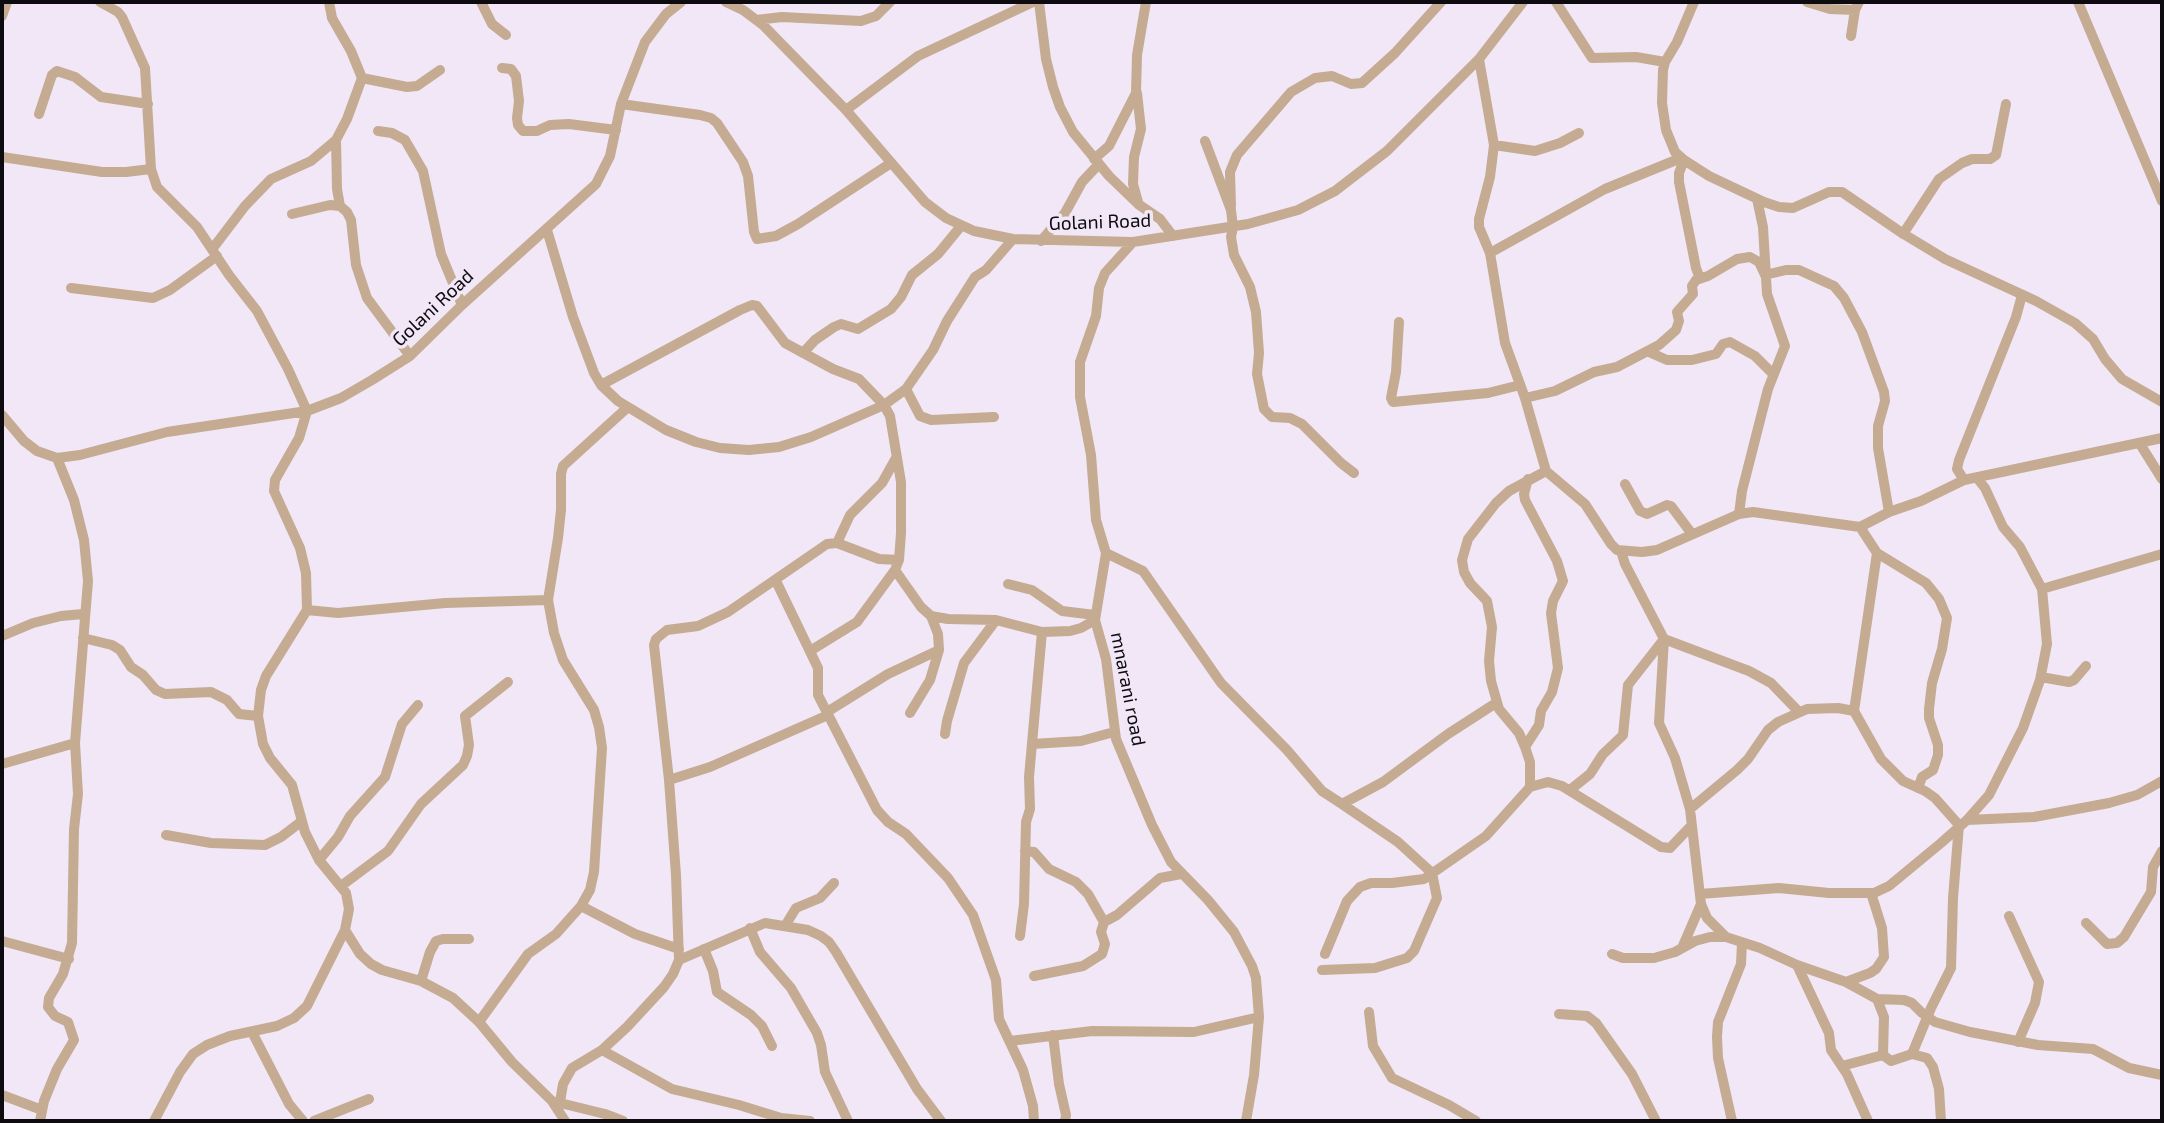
<!DOCTYPE html>
<html>
<head>
<meta charset="utf-8">
<style>
  body { margin:0 }
  #map { position:relative; width:2164px; height:1123px; overflow:hidden; background:#f1e7f6; font-family:"Exo 2",sans-serif }
  canvas { display:block }
  .frame { position:absolute; inset:0; border:4px solid #0e0b10; pointer-events:none }
</style>
</head>
<body>
<div id="map">
<canvas width="2164" height="1123"></canvas>
<div class="frame"></div>
</div>
<script>
const ctx = document.querySelector('canvas').getContext('2d');
ctx.lineJoin = 'round';
function toPath(rows) {
  const path = new Path2D();
  for (const r of rows) {
    path.moveTo(r[0], r[1]);
    for (let i = 2; i < r.length; i += 2) path.lineTo(r[i], r[i + 1]);
  }
  return path;
}
function stroke(path, color, width, dash) {
  ctx.strokeStyle = color;
  ctx.lineWidth = width;
  ctx.lineCap = dash ? 'butt' : 'round';
  ctx.setLineDash(dash || []);
  ctx.stroke(path);
}
function drawText(font, color, halo, rows, align = 'center') {
  ctx.font = font + ' "Exo 2",sans-serif';
  ctx.lineWidth = 7;
  ctx.setLineDash([]);
  ctx.textBaseline = 'middle';
  ctx.strokeStyle = halo;
  ctx.fillStyle = color;
  for (const [text, x, y, turn = 0] of rows) {
    ctx.save();
    ctx.translate(x, y);
    ctx.rotate((+turn || 0) * Math.PI / 180);
    ctx.textAlign = isNaN(turn) ? turn : align;
    if (halo) ctx.strokeText(text, 0, 0);
    ctx.fillText(text, 0, 0);
    ctx.restore();
  }
}
stroke(toPath([
  [100,2,118,12,122,17,145,68,151,169,157,187,197,227,229,275,257,311,288,369,307,411,299,438,275,480,274,491,300,548,306,573,307,610,266,676,261,690,258,716,263,744,270,758,292,785,305,832,319,860,346,893,349,909,345,930,307,1006,294,1018,277,1026,230,1036,207,1045,193,1054,180,1072,154,1121],
  [481,2,492,24,506,35],
  [726,2,743,10,763,25,846,110,925,202,946,218,974,231,1013,239,1133,242,1248,224,1298,210,1335,191,1387,151,1479,59,1523,2],
  [1039,2,1046,59,1053,87,1060,107,1073,132,1109,176,1138,204,1160,219,1173,236],
  [1556,2,1592,58,1636,57,1665,62],
  [1694,2,1677,42,1665,62,1663,70,1662,103,1666,130,1675,152,1684,160,1709,176,1764,202,1779,207,1793,208,1829,192,1842,192,1902,233,1945,259,2036,301,2075,323,2093,339,2105,359,2122,379,2162,402],
  [1807,2,1830,9,1855,10],
  [2078,2,2162,201],
  [2,16,7,2],
  [756,20,782,17,861,21,876,16,890,2],
  [1851,36,1855,10,1859,2],
  [1479,59,1494,145,1490,177,1479,219,1479,227,1490,253,1505,343,1525,398,1546,471,1585,504,1611,544,1617,550,1642,552,1657,550,1739,514,1753,512,1860,527,1889,512,1921,501,1964,480,2162,438],
  [502,68,511,69,516,76,519,101,517,118,518,125,523,131,537,131,550,125,569,124,616,130],
  [362,78,407,87,417,86,440,70],
  [1137,93,1141,129,1134,157,1133,184,1138,202],
  [621,104,700,115,711,118,717,123,743,162,748,176,754,232,757,239,776,236,798,224,891,163],
  [846,110,918,56,1033,2],
  [39,114,52,75,57,71,75,77,101,97,148,104],
  [378,131,392,133,405,140,423,171,441,254,462,305],
  [336,140,337,189,340,206],
  [1205,141,1231,210,1233,227,1231,237,1234,255,1250,287,1256,312,1259,353,1257,374,1264,409,1272,417,1290,418,1302,424,1341,463,1354,473],
  [1494,145,1535,151,1560,143,1579,133],
  [2,157,102,172,126,172,151,169],
  [1094,159,1109,146,1136,93,1137,55,1146,2],
  [1684,160,1679,173,1679,182,1696,268,1699,276,1703,277],
  [1231,206,1230,172,1237,155,1291,92,1315,78,1332,76,1351,84,1362,83,1395,53,1441,2],
  [292,214,330,205,340,206,347,212,351,220,356,265,367,298,410,356],
  [547,230,573,317,594,373,601,385,618,401,666,430,696,442,720,448,749,450,779,447,811,437,884,405,906,389,933,350,947,321,975,277,986,270,1013,239],
  [1903,234,1939,179,1962,163,1972,159,1990,159,1996,155,2006,104],
  [1041,241,1065,213,1082,182,1098,165],
  [1133,242,1105,273,1099,288,1096,316,1080,362,1080,397,1091,455,1096,520,1106,553,1095,620,1106,659,1116,739,1152,825,1171,862,1208,900,1234,932,1252,966,1256,978,1259,1017,1254,1075,1246,1121],
  [213,248,245,206,271,179,311,161,336,140,347,119,362,78,351,51,332,18,329,2],
  [1490,253,1605,189,1681,158],
  [71,288,153,298,170,290,217,256],
  [1399,322,1396,372,1391,398,1393,402,1488,393,1520,385],
  [1649,352,1667,360,1692,360,1716,354,1723,344,1730,342,1755,356,1773,374],
  [803,353,815,340,834,327,841,324,858,329,891,309,901,297,912,275,938,254,961,226],
  [601,385,740,310,752,305,757,306,785,343,833,369,859,379,884,405,890,416,901,482,901,533,899,560,895,570,921,607,931,616,948,619,996,620,1042,632,1070,631,1081,628,1095,620],
  [906,389,920,416,931,420,994,417],
  [1525,398,1555,391,1594,372,1617,367,1659,345,1676,330,1679,321,1677,312,1693,294,1692,286,1696,280,1708,276,1737,259,1750,257,1759,262,1765,275,1786,270,1799,270,1834,286,1844,298,1862,332,1884,392,1885,401,1878,426,1878,448,1889,512],
  [2,415,24,441,37,451,57,458,80,455,167,432,307,411,341,398,372,380,410,356,462,305,596,184,610,156,621,104,645,42,666,14,681,2],
  [2140,444,2162,479],
  [1964,480,1957,469,1959,460,2016,317,2022,295],
  [1625,484,1640,511,1647,514,1667,505,1671,506,1692,534],
  [1739,514,1742,491,1768,389,1785,346,1767,294,1763,227,1757,199],
  [1860,527,1877,553,1854,711,1881,759,1903,781,1925,791,1935,798,1959,825,1953,898,1951,968,1931,1008,1912,1054],
  [837,543,850,515,882,483,896,458],
  [1621,551,1625,564,1664,639,1659,723,1675,758,1690,809,1701,904,1707,918,1726,937,1760,948,1797,965,1846,982,1877,999,1884,1017,1883,1055,1891,1061,1912,1054,1927,1058,1933,1067,1939,1089,1941,1121],
  [1106,553,1143,571,1221,683,1287,750,1322,791,1342,804,1383,782,1448,734,1496,703],
  [1877,553,1926,583,1939,599,1947,618,1942,649,1932,683,1929,709,1929,718,1938,745,1938,755,1933,770,1922,777,1918,788],
  [776,581,818,668,818,695,877,810,888,822,906,834,948,878,973,915,996,980,999,1019,1023,1070,1033,1106,1034,1121],
  [1008,584,1032,590,1062,611,1095,615],
  [2042,589,2162,554],
  [307,610,338,613,445,603,548,600],
  [2,636,33,623,61,616,83,614],
  [83,638,112,645,120,650,131,667,143,675,156,690,165,694,211,692,227,700,239,714,258,716],
  [810,651,857,622,895,570],
  [2041,677,2069,682,2074,680,2086,666],
  [827,712,888,674,939,650],
  [910,713,930,680,939,650,938,634,931,616],
  [945,734,947,721,964,663,996,620],
  [1032,744,1081,741,1114,732],
  [1525,747,1539,725,1541,711,1552,692,1558,668,1551,613,1553,601,1563,581,1557,561,1525,500,1524,494,1528,479],
  [2,764,75,743],
  [669,780,710,767,828,715],
  [1530,787,1530,762,1525,747,1519,733,1499,709,1491,681,1489,661,1492,627,1487,601,1470,583,1464,572,1462,560,1468,539,1496,503,1509,491,1546,471],
  [1570,790,1590,774,1603,754,1623,735,1628,685,1664,639,1749,671,1771,683,1799,712],
  [1690,809,1737,770,1748,759,1768,730,1778,722,1807,709,1838,708,1854,711],
  [1967,820,2034,817,2109,803,2137,795,2162,781],
  [166,835,211,843,265,845,281,837,302,821],
  [1025,851,1034,852,1049,869,1076,882,1088,894,1104,922],
  [319,860,338,837,350,816,385,777,402,724,418,705],
  [341,886,388,851,421,804,463,765,467,756,469,745,465,716,508,682],
  [1700,894,1779,888,1829,893,1874,893,1889,886,1941,843,1967,820,1989,795,2023,728,2040,680,2047,644,2042,589,2020,547,2003,527,1985,488,1977,478],
  [581,906,635,934,679,949],
  [2009,916,2039,982,2035,1003,2018,1042],
  [2086,923,2107,944,2117,943,2124,937,2151,892,2153,867,2162,851],
  [785,926,796,908,820,898,834,883],
  [750,928,760,952,791,988,817,1033,821,1045,825,1072,848,1121],
  [345,930,360,954,371,964,382,970,421,981,453,998,479,1022,512,1062,552,1101,565,1121],
  [1020,936,1024,904,1026,822,1030,809,1029,777,1042,632],
  [2,941,69,959],
  [1682,948,1701,904],
  [704,949,713,971,717,992,751,1015,762,1026,772,1046],
  [1325,954,1347,901,1360,887,1371,883,1392,883,1424,879,1486,836,1530,787,1548,782,1562,786,1661,847,1670,848,1692,825],
  [1612,954,1623,958,1654,958,1675,952,1695,941,1710,937,1725,937],
  [679,960,765,923,808,930,821,936,829,942,836,952,917,1089,941,1121],
  [1797,965,1829,1033,1831,1050,1847,1074,1868,1121],
  [1322,970,1375,968,1407,958,1414,951,1437,898,1432,873,1398,842,1342,804],
  [1034,976,1083,966,1102,954,1105,944,1101,932,1104,922,1117,915,1160,878,1181,874],
  [421,981,430,952,436,941,443,939,469,939],
  [1846,982,1870,973,1876,969,1884,957,1882,928,1871,893],
  [1877,999,1904,1000,1912,1003,1922,1013,1935,1022,1970,1032,2038,1045,2093,1049,2129,1068,2162,1075],
  [1369,1012,1373,1046,1392,1078,1449,1105,1476,1121],
  [1559,1014,1587,1016,1596,1023,1632,1074,1656,1121],
  [479,1022,528,954,556,934,581,906,590,890,594,872,602,748,599,727,594,710,563,660,554,633,548,600,558,538,561,510,561,474,563,466,628,407],
  [252,1032,289,1104,303,1121],
  [1053,1035,1059,1084,1066,1115,1065,1121],
  [1010,1041,1092,1031,1194,1032,1259,1017],
  [602,1050,672,1089,739,1105,781,1118,810,1121],
  [1842,1066,1883,1055],
  [2,1095,42,1110],
  [556,1102,605,1114,623,1121],
  [560,1102,563,1084,572,1068,602,1050,627,1027,664,987,673,974,679,960,676,875,669,780,654,645,656,639,667,630,698,626,728,612,827,544,837,543,879,559,899,560],
  [40,1121,44,1101,57,1069,74,1040,68,1022,55,1016,48,1007,49,998,63,974,72,943,74,829,78,794,75,743,88,581,84,540,74,500,57,458],
  [314,1121,369,1099],
  [1732,1121,1718,1058,1717,1037,1718,1022,1741,964,1742,943]
]), '#c4ab92', 10);
drawText('19px', '#0e0b10', '#f1e7f6', [
  ["Golani Road",1100,222,-2],
  ["Golani Road",433,308,-43],
  ["mnarani road",1128,689,79]
]);
</script>
</body>
</html>
